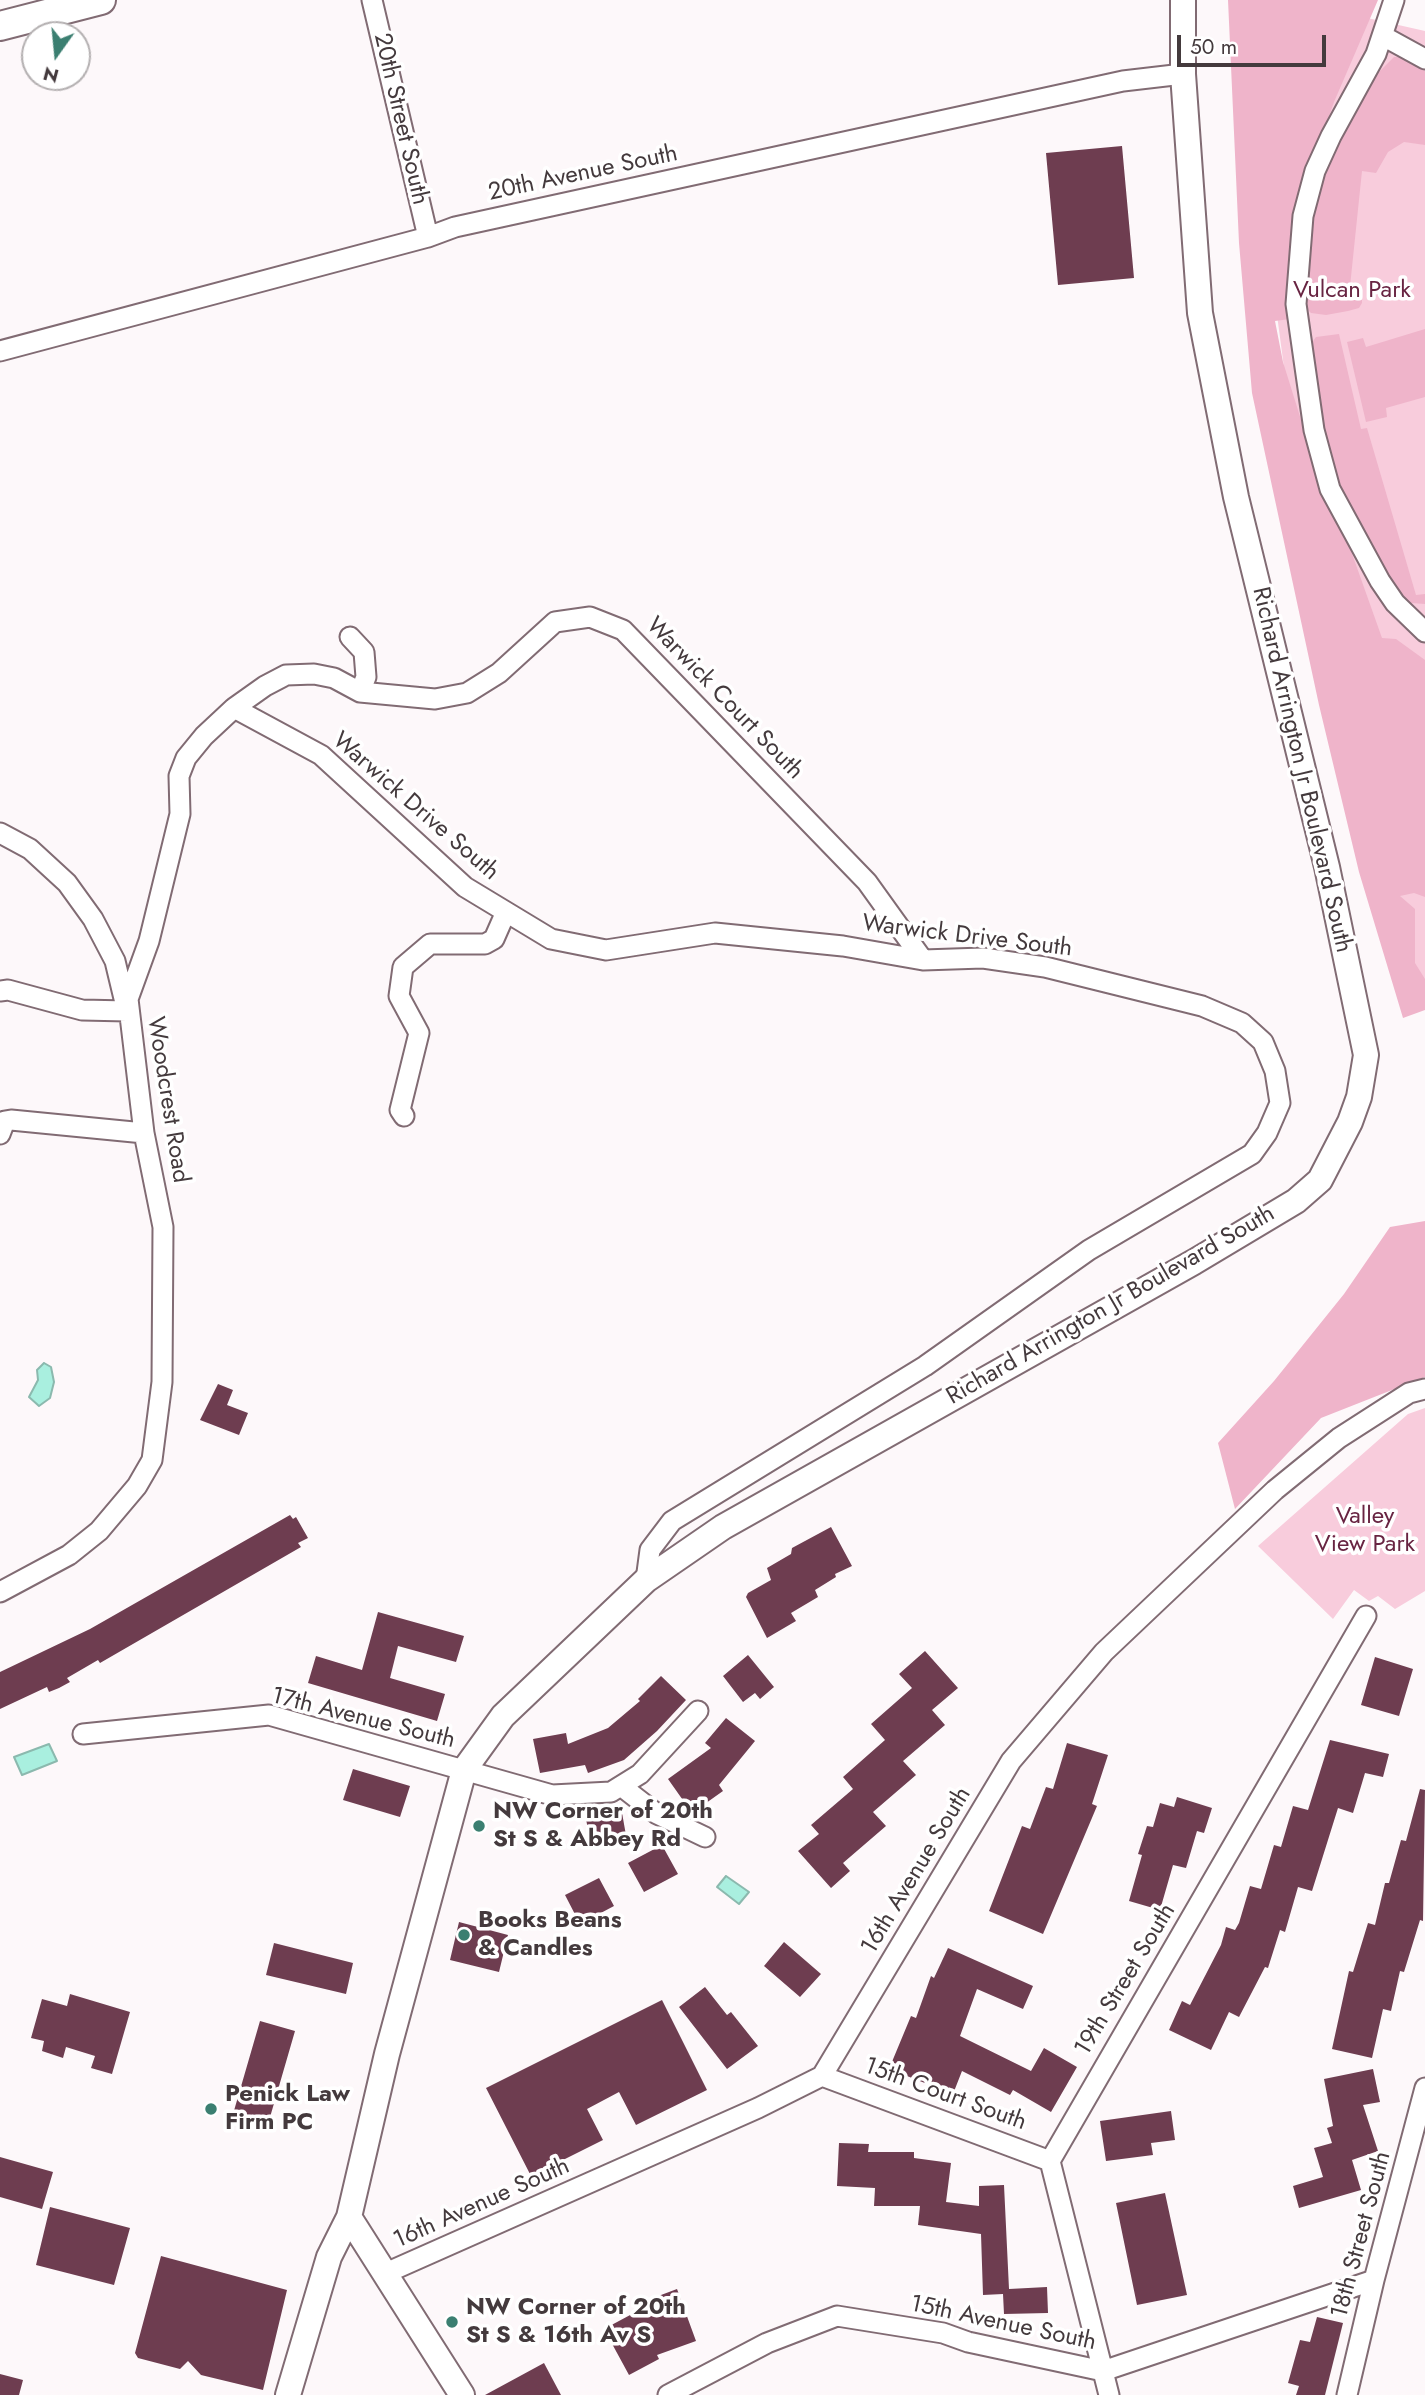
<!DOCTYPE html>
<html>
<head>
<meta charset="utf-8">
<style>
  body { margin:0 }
  #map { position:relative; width:1425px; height:2395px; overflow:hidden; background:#fdf8fa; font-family:Jost,sans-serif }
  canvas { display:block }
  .north { position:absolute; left:21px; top:21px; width:70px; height:70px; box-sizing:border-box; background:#fff; border:2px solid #b4b0b1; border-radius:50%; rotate:195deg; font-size:19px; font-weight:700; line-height:28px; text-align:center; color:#443a3d }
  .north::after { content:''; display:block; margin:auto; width:24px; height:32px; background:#3b7f71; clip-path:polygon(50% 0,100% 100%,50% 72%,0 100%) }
  .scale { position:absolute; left:1177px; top:35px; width:149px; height:32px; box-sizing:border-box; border:4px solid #443a3d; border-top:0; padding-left:9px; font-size:21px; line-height:24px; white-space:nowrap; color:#443a3d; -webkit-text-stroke:5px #fff; paint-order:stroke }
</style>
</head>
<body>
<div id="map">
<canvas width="1425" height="2395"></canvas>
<div class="north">N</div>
<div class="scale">50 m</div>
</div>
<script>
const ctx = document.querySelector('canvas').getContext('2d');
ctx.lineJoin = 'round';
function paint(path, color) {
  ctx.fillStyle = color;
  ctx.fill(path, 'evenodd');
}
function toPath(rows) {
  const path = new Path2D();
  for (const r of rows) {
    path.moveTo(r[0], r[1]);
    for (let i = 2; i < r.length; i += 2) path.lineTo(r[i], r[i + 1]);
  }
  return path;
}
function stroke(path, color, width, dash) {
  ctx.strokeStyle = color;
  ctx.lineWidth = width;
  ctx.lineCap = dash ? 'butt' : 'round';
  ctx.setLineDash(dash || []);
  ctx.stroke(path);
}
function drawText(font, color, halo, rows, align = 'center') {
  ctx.font = font + ' Jost,sans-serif';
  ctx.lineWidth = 7;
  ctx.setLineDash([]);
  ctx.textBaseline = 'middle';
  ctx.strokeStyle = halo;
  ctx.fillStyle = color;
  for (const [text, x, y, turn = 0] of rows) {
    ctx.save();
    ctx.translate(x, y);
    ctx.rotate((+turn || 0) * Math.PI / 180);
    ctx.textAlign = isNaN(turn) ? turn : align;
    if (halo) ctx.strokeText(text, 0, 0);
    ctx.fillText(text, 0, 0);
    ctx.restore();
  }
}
paint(toPath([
  [1363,17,1425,31,1425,1000,1413,1001,1298,473,1277,315,1284,193],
  [1425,1408,1425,1591,1395,1609,1378,1596,1369,1601,1354,1590,1333,1619,1258,1546,1408,1414]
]), '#f8ccdc');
paint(toPath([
  [1228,0,1378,0,1334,102,1291,226,1290,319,1275,321,1283,362,1326,500,1350,548,1382,638,1396,639,1425,660,1425,897,1414,893,1400,896,1415,909,1415,963,1425,979,1425,1010,1403,1018,1359,872,1319,705,1252,393,1239,243],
  [1394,57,1404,57,1425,71,1425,145,1404,142,1388,152,1376,173,1362,171,1349,296,1362,298,1362,303,1359,308,1348,311,1326,315,1311,313,1304,306,1311,224,1323,170,1373,78],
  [1425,329,1425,397,1386,408,1387,417,1366,422,1347,342,1363,338,1366,347],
  [1339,334,1361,429,1367,428,1416,595,1425,594,1425,604,1411,603,1395,592,1339,488,1321,420,1311,344,1316,337],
  [1425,1221,1425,1377,1321,1418,1235,1509,1218,1443,1274,1381,1344,1294,1390,1227]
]), '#efb4ca');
const water = toPath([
  [44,1363,51,1367,54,1382,50,1398,39,1406,29,1397,38,1380,37,1370,44,1363],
  [49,1744,57,1761,22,1775,14,1757,49,1744],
  [726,1876,749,1892,739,1904,717,1887,726,1876]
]);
paint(water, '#a9efdf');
stroke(water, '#8bb9ae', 2);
paint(toPath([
  [1122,146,1134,278,1058,285,1046,153],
  [218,1384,233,1390,227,1405,248,1413,239,1435,200,1420],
  [290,1515,293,1519,296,1517,308,1538,298,1543,301,1547,100,1663,98,1660,67,1678,70,1682,59,1688,49,1692,47,1687,0,1709,0,1672,90,1629],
  [831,1527,852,1566,835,1574,836,1577,815,1590,818,1597,791,1613,796,1621,767,1638,746,1597,748,1593,771,1580,767,1568,791,1554,792,1548],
  [378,1612,464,1636,456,1662,398,1646,390,1678,445,1694,437,1721,308,1683,316,1656,362,1670],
  [925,1651,958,1688,932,1710,945,1725,903,1761,916,1775,873,1812,886,1826,843,1863,850,1871,831,1888,798,1851,819,1834,811,1825,853,1789,843,1777,885,1740,871,1724,912,1688,899,1674],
  [748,1655,774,1687,760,1699,755,1693,743,1702,723,1676],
  [1375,1657,1413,1669,1399,1716,1361,1705],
  [661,1676,686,1700,657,1731,624,1760,588,1773,585,1765,540,1773,533,1739,566,1733,568,1744,608,1728,640,1701,638,1699],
  [726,1718,755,1741,719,1785,723,1791,692,1813,668,1779,711,1748,705,1743],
  [1330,1740,1389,1754,1383,1777,1365,1773,1353,1813,1338,1808,1312,1891,1298,1887,1285,1932,1280,1930,1268,1968,1265,1967,1239,2017,1229,2012,1211,2050,1169,2030,1182,2001,1190,2005,1221,1945,1226,1927,1235,1930,1239,1923,1250,1886,1261,1889,1274,1845,1281,1847,1293,1806,1308,1810],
  [1067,1743,1108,1755,1092,1804,1097,1806,1043,1934,989,1911,1022,1826,1030,1829,1046,1787,1053,1789],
  [353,1769,410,1786,400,1817,343,1800],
  [1420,1789,1425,1790,1423,1921,1420,1920,1404,1972,1400,1971,1391,2011,1383,2009,1372,2058,1332,2049,1349,1971,1353,1972,1368,1923,1375,1925,1385,1883,1389,1883,1401,1840,1406,1841],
  [1177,1797,1212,1808,1204,1833,1197,1831,1186,1868,1173,1865,1160,1910,1129,1901,1142,1855,1138,1854,1147,1826,1153,1827,1160,1803,1174,1807],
  [621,1807,627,1841,591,1847,585,1813],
  [662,1845,678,1874,644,1892,628,1863],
  [599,1878,614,1906,580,1924,565,1895],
  [459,1922,508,1935,499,1972,450,1960],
  [784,1942,821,1974,800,1997,764,1966],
  [274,1943,353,1963,346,1994,266,1975],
  [948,1948,1033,1986,1023,2009,977,1989,960,2036,1031,2071,1044,2048,1077,2067,1051,2112,1013,2090,1010,2095,962,2071,953,2094,889,2069,911,2016,916,2018,931,1976,934,1978],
  [705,1987,727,2015,731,2012,758,2046,727,2069,679,2007],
  [70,1994,130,2012,112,2074,91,2068,95,2056,66,2047,63,2058,42,2051,44,2041,31,2038,42,1999,67,2006],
  [662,2000,707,2090,636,2125,619,2092,587,2109,603,2140,531,2176,486,2088],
  [260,2021,295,2031,266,2131,231,2121],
  [1373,2069,1380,2102,1363,2105,1378,2151,1352,2160,1361,2190,1299,2208,1293,2186,1323,2177,1314,2148,1332,2143,1327,2128,1333,2126,1324,2079],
  [1171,2111,1175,2140,1151,2143,1153,2155,1106,2161,1100,2121],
  [839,2143,869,2144,868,2152,914,2152,914,2158,951,2163,946,2202,979,2206,979,2186,1004,2185,1009,2289,1047,2287,1048,2313,1004,2314,1003,2294,983,2295,981,2234,918,2225,920,2206,874,2206,875,2188,837,2186],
  [0,2157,53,2172,42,2209,0,2197],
  [1165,2193,1187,2295,1137,2305,1116,2203],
  [50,2207,130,2228,114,2285,36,2265],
  [161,2256,287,2290,263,2390,201,2375,188,2361,180,2369,138,2358,135,2353],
  [677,2289,696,2341,657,2355,659,2359,629,2375,604,2329,647,2306,645,2301],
  [1317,2317,1343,2323,1325,2395,1296,2395,1299,2386,1288,2383,1300,2340,1310,2342],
  [544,2363,561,2395,485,2395],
  [0,2374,23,2380,19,2395,0,2395]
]), '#6e3d50');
const minor = toPath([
  [372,0,428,237],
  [1394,0,1376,54,1331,136,1315,171,1303,216,1296,304,1314,430,1330,489,1380,581,1395,603,1425,632],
  [1383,36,1425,59],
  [0,351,428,237,455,227,1123,81,1183,74],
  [350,637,364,652,366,677,360,692],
  [234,708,321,755,465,887,551,939,606,950,715,933,843,946,923,960,983,958,1045,967,1202,1006,1242,1023,1263,1042,1275,1071,1280,1103,1267,1133,1252,1154,1089,1250,925,1366,672,1521,650,1550,646,1580],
  [0,833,30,849,67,883,93,919,115,961,127,1011,82,1010,8,990,0,991],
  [404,1116,400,1110,419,1033,399,996,403,967,430,944,485,944,494,939,505,914],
  [0,1134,5,1121,11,1120,144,1133],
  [0,1592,69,1555,99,1531,137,1486,152,1460,162,1382,163,1227,144,1133,128,999,149,941,180,814,179,776,186,758,204,736,234,708,265,686,286,675,314,674,334,678,360,692,435,699,467,693,499,673,555,622,590,617,623,630,867,882,923,960],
  [83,1734,269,1715,552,1795,611,1792,640,1774,698,1711],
  [621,1786,657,1814,705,1837],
  [822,2076,1050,2161],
  [386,2273,758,2108,822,2076,1011,1761,1104,1652,1275,1490,1339,1438,1409,1393,1425,1389],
  [668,2395,767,2343,837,2316,943,2333,968,2342,1103,2371,1374,2280],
  [1109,2395,1050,2161,1366,1616],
  [1347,2395,1374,2280,1425,2088]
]);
const tertiary = toPath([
  [349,2217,462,2395],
  [288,2395,329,2257,349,2217,387,2054,464,1770,503,1716,646,1580,723,1527,1194,1262,1296,1201,1320,1180,1350,1122,1359,1097,1366,1055,1327,867,1236,497,1200,313,1183,74,1183,0]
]);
const secondary = toPath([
  [0,26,101,0]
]);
stroke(minor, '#816b73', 23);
stroke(tertiary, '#816b73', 28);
stroke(secondary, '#816b73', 32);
stroke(minor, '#fff', 19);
stroke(tertiary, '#fff', 24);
stroke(secondary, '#fff', 28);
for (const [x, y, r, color] of [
  [479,1826,7,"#3b7f71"],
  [464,1935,7,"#3b7f71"],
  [211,2109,7,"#3b7f71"],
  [452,2322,7,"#3b7f71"]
]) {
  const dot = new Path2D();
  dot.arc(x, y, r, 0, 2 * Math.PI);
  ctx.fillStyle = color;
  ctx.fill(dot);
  stroke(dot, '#fff', 2.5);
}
drawText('24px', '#443a3d', '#fff', [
  ["20th Street South",400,119,77],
  ["20th Avenue South",583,174,-12],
  ["Warwick Court South",724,699,46],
  ["Richard Arrington Jr Boulevard South",1301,770,77],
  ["Warwick Drive South",415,807,41],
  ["Warwick Drive South",967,937,7],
  ["Woodcrest Road",167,1100,81],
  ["Richard Arrington Jr Boulevard South",1111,1306,-30],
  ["17th Avenue South",363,1719,14],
  ["16th Avenue South",917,1871,-59],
  ["19th Street South",1126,1980,-59],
  ["15th Court South",945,2095,20],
  ["16th Avenue South",482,2204,-24],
  ["18th Street South",1362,2235,-75],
  ["15th Avenue South",1003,2324,12]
]);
drawText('24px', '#682442', '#fff', [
  ["Vulcan Park",1352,291],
  ["Valley",1365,1517],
  ["View Park",1365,1545]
]);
drawText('bold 24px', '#443a3d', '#fff', [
  ["NW Corner of 20th",493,1812],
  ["St S & Abbey Rd",493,1840],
  ["Books Beans",478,1921],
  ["& Candles",478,1949],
  ["Penick Law",225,2095],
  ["Firm PC",225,2123],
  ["NW Corner of 20th",466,2308],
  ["St S & 16th Av S",466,2336]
], 'left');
</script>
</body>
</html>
